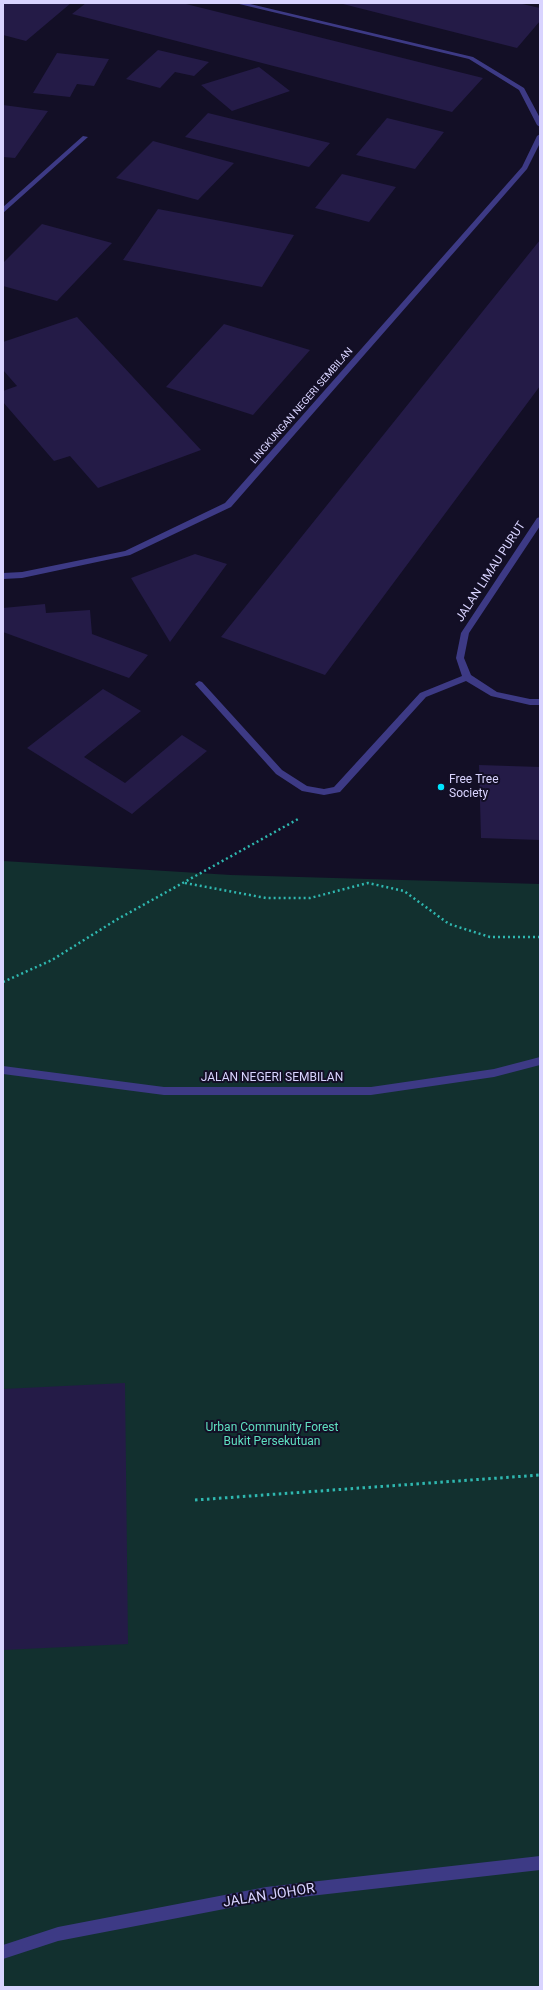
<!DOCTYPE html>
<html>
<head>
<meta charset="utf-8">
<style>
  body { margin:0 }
  #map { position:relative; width:543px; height:1990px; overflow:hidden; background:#130f26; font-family:Roboto,sans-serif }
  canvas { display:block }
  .frame { position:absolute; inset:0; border:4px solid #d9d4ff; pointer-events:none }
</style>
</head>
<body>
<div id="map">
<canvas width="543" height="1990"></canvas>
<div class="frame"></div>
</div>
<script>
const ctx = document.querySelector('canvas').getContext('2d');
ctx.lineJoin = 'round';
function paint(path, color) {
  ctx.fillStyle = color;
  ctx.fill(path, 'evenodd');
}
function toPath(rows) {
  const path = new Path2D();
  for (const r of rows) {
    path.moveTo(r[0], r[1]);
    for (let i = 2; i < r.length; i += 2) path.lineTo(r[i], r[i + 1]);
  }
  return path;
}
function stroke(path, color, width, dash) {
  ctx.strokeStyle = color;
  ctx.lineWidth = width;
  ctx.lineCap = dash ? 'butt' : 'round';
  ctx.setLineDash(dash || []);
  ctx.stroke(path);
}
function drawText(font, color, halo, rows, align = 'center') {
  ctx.font = font + ' Roboto,sans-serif';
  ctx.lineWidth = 4;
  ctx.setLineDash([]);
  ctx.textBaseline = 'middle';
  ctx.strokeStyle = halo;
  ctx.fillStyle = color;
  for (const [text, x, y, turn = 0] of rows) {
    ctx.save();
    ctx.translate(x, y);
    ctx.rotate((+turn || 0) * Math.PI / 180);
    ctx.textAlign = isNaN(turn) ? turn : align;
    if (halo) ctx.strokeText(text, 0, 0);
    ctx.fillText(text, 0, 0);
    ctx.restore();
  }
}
paint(toPath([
  [3,861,231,875,540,884,540,1987,3,1987]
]), '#12302f');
paint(toPath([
  [3,3,71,3,26,41,3,35],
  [86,3,182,3,483,78,452,112,72,14],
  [339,3,518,3,540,8,540,21,517,48],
  [158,50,209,62,194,76,175,72,160,88,126,79],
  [57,53,109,59,94,86,77,84,70,97,33,93],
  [259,67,290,91,232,111,201,85],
  [3,105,48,111,15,158,3,157],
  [208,113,330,143,309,167,185,137],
  [387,118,444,132,415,169,356,155],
  [153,141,234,163,198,200,116,178],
  [342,174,396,187,369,222,315,208],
  [158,209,294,235,262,287,123,260],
  [42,224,112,243,57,301,3,286,3,263],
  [540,240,540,386,325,675,221,637],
  [77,317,201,450,98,488,70,456,54,461,3,402,3,391,17,386,3,370,3,342],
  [224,324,310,350,253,415,166,387],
  [195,554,227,564,170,642,131,578],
  [45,604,46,613,90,610,92,634,148,655,129,678,3,632,3,608],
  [103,689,141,711,84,757,125,783,182,735,207,751,132,814,27,748],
  [479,765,540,767,540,840,481,838],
  [125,1383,128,1644,3,1650,3,1389]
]), '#241b47');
stroke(toPath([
  [185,883,266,898,310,898,368,883,404,891,449,924,490,937,540,937],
  [3,982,52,960,116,920,300,818]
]), '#2fb8b0', 2.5, [2, 3]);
stroke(toPath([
  [195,1500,540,1475]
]), '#2fb8b0', 3, [2.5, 3.5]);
paint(toPath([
  [235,3,246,3,473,57,524,88,540,118,540,127,537,125,519,90,469,59,235,3],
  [540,134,540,143,527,169,231,507,130,555,22,578,3,579,3,573,22,572,125,551,225,503,522,167,537,136,540,134],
  [83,136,88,137,3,213,3,207,83,136],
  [540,517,540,526,469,633,464,658,471,675,497,692,530,699,540,699,540,705,530,705,491,696,466,681,426,697,340,792,324,795,302,791,276,774,195,684,199,681,202,682,282,770,307,786,324,789,334,787,420,693,462,676,456,658,461,633,537,518,540,517],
  [540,1057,540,1065,494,1077,371,1095,164,1095,3,1074,3,1066,164,1087,371,1087,494,1069,540,1057],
  [540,1856,540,1870,266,1901,58,1941,3,1959,3,1945,58,1927,266,1887,540,1856]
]), '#3d3a85');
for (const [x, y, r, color] of [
  [441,787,4,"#00e5ff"]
]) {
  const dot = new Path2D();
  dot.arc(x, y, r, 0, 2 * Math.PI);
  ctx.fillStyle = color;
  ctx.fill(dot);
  stroke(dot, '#130f26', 1.5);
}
drawText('10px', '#d9d4ff', '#130f26', [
  ["LINGKUNGAN NEGERI SEMBILAN",302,406,-49]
]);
drawText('12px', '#d9d4ff', '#130f26', [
  ["JALAN LIMAU PURUT",491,572,-57],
  ["JALAN NEGERI SEMBILAN",272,1078]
]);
drawText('12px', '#d9d4ff', '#130f26', [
  ["Free Tree",449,780],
  ["Society",449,794]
], 'left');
drawText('12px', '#5fe0c0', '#130f26', [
  ["Urban Community Forest",272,1428],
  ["Bukit Persekutuan",272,1442]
]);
drawText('14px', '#d9d4ff', '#130f26', [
  ["JALAN JOHOR",269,1896,-9]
]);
</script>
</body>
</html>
